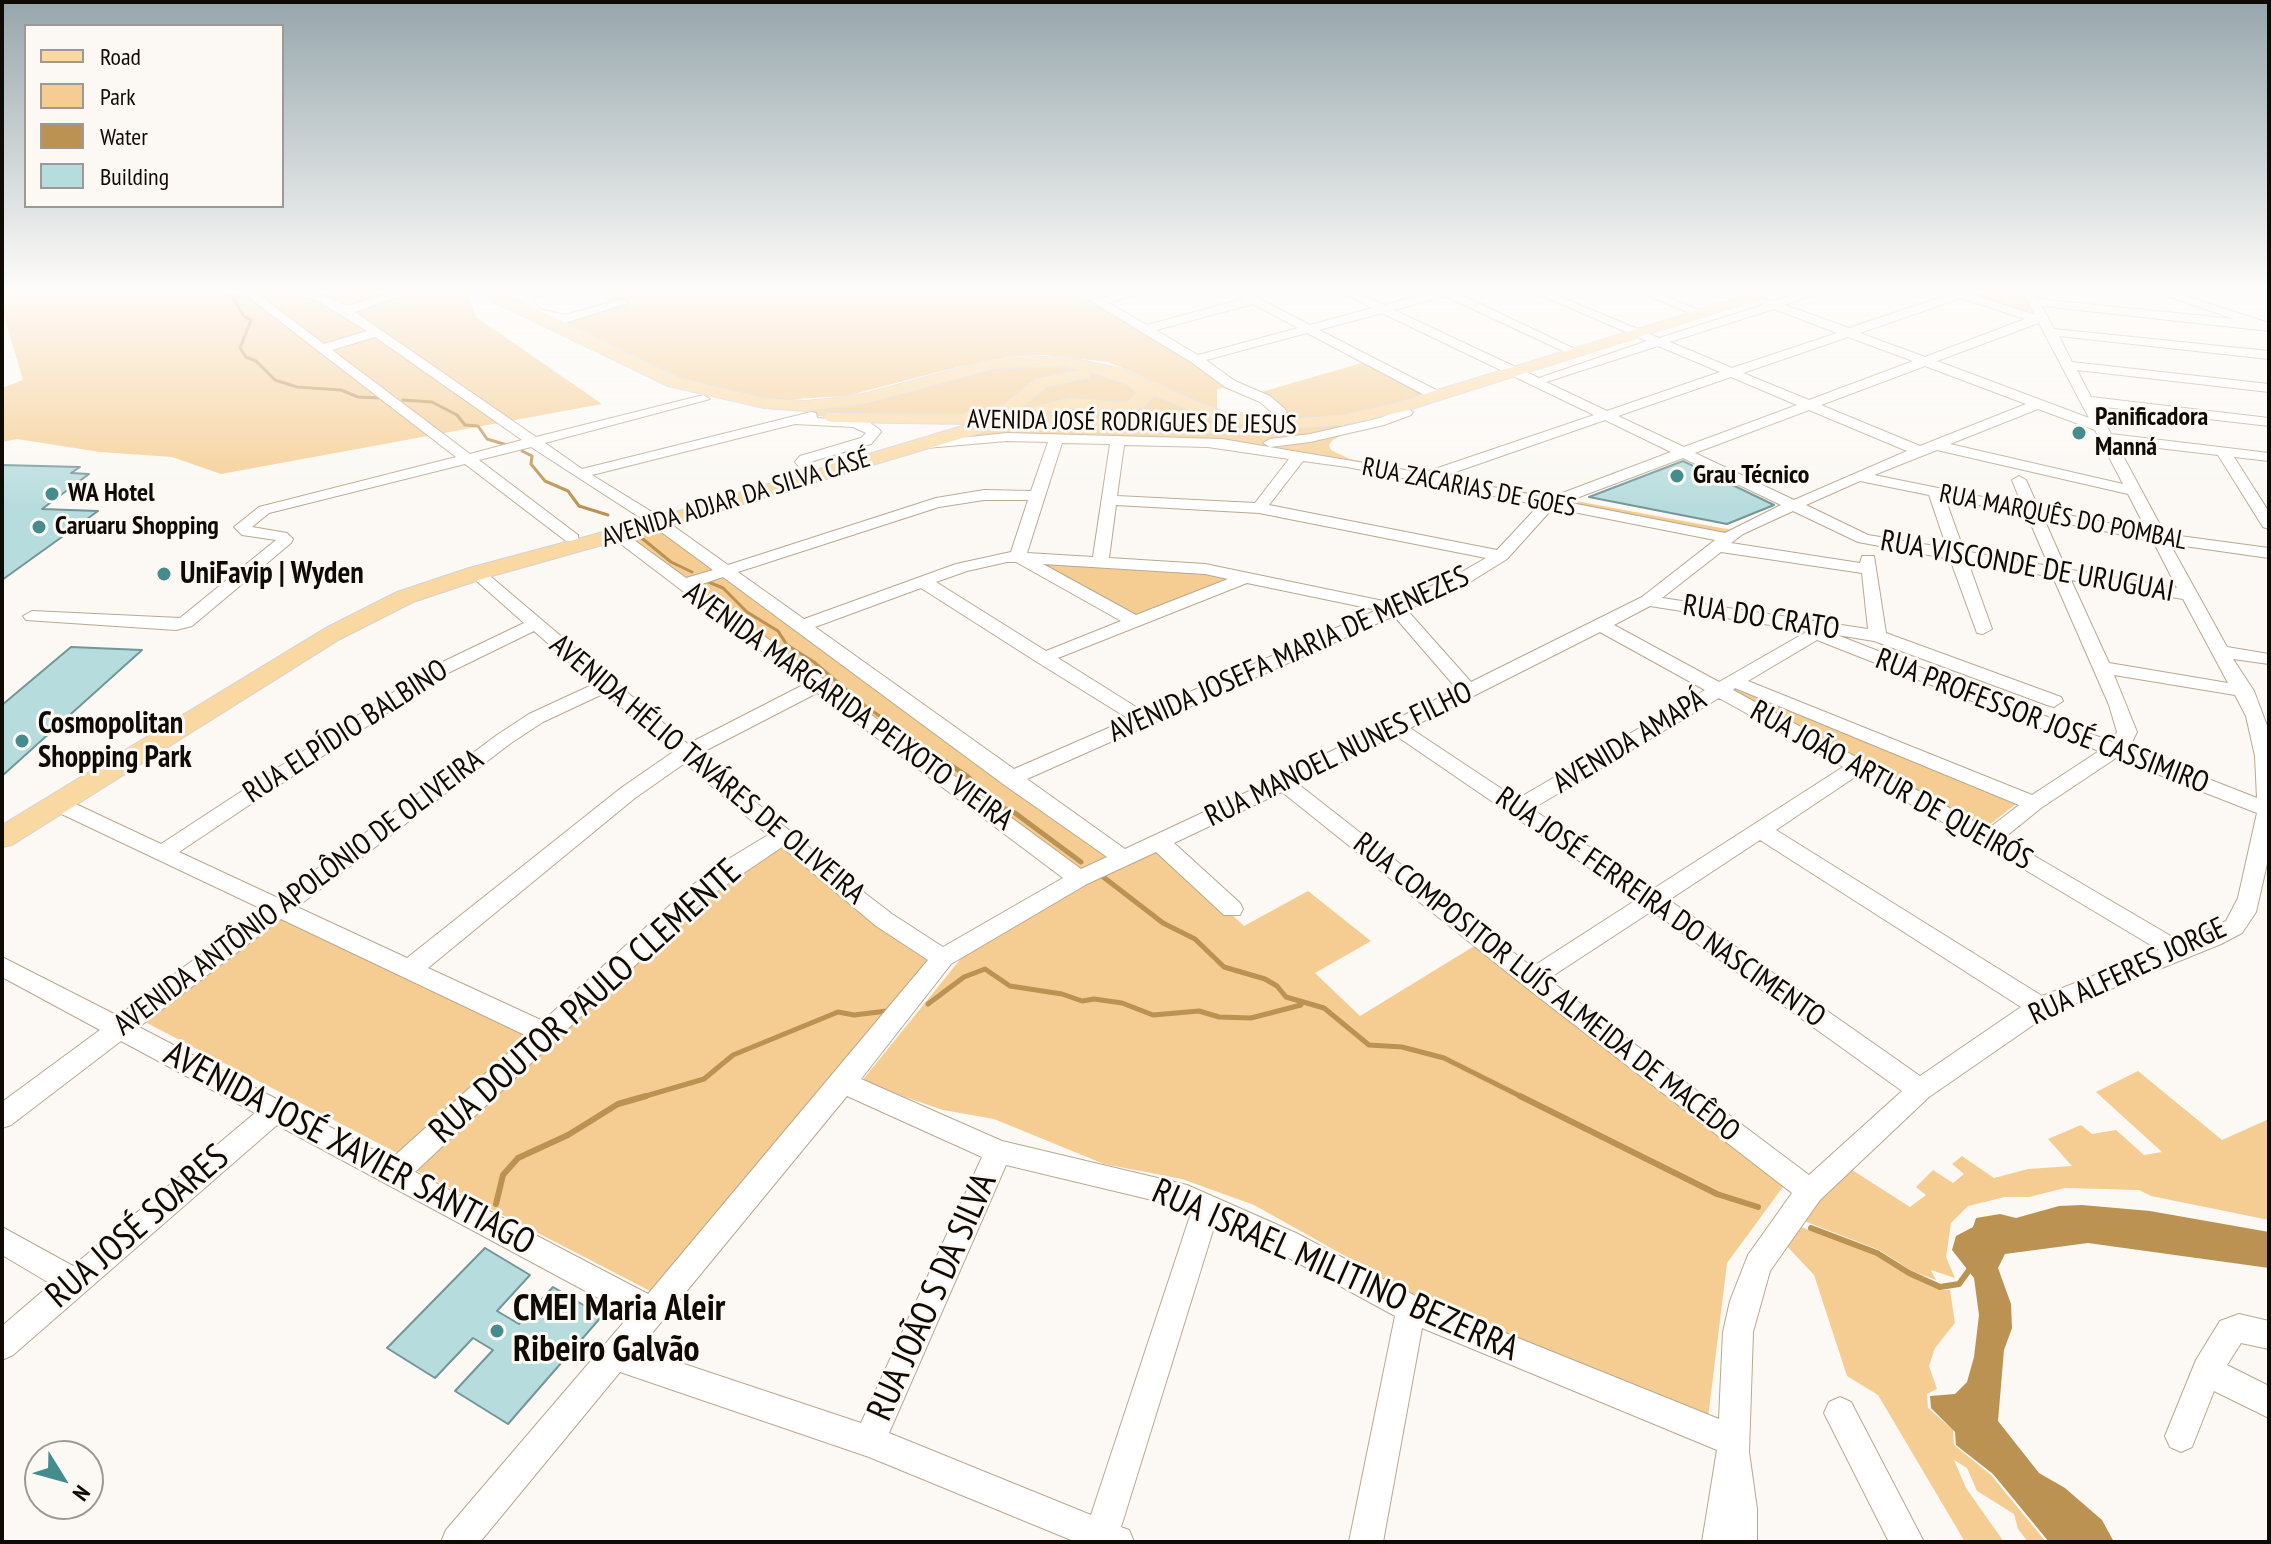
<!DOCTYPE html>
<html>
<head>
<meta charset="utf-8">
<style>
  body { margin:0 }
  #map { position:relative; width:2271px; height:1544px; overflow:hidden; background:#fcf9f4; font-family:"PT Sans Narrow",sans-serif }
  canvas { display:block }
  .frame { position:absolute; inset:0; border:4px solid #100a04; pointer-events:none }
  .legend { position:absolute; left:24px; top:24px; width:260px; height:184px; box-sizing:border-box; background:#fcf9f4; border:2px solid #9e9994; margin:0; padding:10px 14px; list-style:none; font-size:24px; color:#100a04 }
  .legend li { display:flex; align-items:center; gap:16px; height:40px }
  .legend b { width:40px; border:2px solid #9e9994 }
  .north { position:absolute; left:24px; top:1440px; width:80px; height:80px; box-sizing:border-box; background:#fcf9f4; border:2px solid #9e9994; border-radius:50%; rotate:127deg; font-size:22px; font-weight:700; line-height:32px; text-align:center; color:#100a04 }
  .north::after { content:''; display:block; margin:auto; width:28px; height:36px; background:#448c8e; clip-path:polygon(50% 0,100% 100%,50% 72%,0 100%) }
</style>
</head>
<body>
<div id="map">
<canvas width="2271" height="1544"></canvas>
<div class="frame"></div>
<ul class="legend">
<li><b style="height:10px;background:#fad8a2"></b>Road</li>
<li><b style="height:22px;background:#f5cd92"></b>Park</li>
<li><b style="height:22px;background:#bb9252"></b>Water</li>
<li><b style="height:22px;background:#b7dcdd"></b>Building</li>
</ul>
<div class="north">N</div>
</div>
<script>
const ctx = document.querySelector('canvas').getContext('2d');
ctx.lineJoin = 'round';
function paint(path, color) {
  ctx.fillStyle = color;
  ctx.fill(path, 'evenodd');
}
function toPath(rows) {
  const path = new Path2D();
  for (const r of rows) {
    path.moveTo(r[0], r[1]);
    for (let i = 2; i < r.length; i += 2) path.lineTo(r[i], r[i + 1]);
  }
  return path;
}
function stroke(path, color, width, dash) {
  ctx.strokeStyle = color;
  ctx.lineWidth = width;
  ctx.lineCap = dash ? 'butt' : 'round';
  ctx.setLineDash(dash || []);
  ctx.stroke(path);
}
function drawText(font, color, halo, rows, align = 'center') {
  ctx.font = font + ' "PT Sans Narrow",sans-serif';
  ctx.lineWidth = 6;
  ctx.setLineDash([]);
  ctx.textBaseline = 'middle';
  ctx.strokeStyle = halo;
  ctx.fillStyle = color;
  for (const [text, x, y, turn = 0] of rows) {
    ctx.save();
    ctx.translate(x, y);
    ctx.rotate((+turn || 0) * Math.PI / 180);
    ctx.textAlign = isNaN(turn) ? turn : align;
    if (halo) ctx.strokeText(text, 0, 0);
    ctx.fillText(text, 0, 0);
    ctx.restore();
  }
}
paint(toPath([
  [2,292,468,292,476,317,602,404,221,474,172,457,100,452,17,439,2,442,2,388,23,380,2,309],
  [631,292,1079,292,1144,329,1231,386,1217,389,1217,409,1108,362,1046,355,1008,357,962,366,846,396,779,400,751,397,676,379,558,323,617,305,606,300],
  [1972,292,2026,292,2039,316,2035,318,1965,294],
  [1365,362,1424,395,1422,398,1346,415,1291,419,1287,411,1258,393],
  [1086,364,1196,410,1331,425,1406,412,1356,427,1333,440,1329,445,1331,450,1350,459,1737,531,1726,538,1252,447,1007,437,948,441,1002,421,811,416,814,406,972,368],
  [658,525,717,570,684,581,623,536],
  [1026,559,1148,567,1238,577,1134,617],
  [722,573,1112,857,1080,873,692,584],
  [1735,687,2017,803,1983,830,1732,691],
  [779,843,930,958,652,1292,412,1168,703,896],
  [1157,846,1244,926,1308,891,1371,941,1315,973,1360,1016,1476,945,1788,1180,1727,1263,1708,1418,1415,1295,1254,1205,1182,1179,1104,1164,994,1119,943,1110,861,1082,971,946,1083,882],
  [279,915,538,1035,403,1156,143,1021],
  [2138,1071,2222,1140,2269,1119,2269,1220,2151,1196,2139,1190,2065,1188,2029,1197,2005,1197,1968,1206,1951,1223,1946,1257,1955,1278,1931,1270,1936,1280,1912,1271,1879,1250,1799,1219,1849,1168,1910,1207,1926,1195,1916,1187,1933,1170,1953,1183,1964,1174,1952,1164,1962,1156,1994,1178,2028,1169,2072,1166,2048,1139,2081,1125,2092,1134,2116,1130,2144,1155,2162,1152,2096,1092],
  [1793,1224,1874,1254,1910,1276,1941,1290,1950,1290,1955,1323,1935,1348,1929,1366,1937,1389,1927,1394,1928,1408,1953,1430,1954,1445,1991,1475,2046,1542,2028,1542,2018,1529,2014,1514,1977,1491,1967,1468,1954,1460,1966,1488,2004,1542,1965,1542,1878,1395,1847,1376,1814,1275,1782,1241]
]), '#f5cd92');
paint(toPath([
  [2082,1205,2150,1211,2269,1232,2269,1268,2088,1243,2005,1254,1998,1268,2011,1304,2012,1328,2004,1350,1998,1421,2039,1473,2065,1488,2102,1520,2114,1542,2049,1542,1993,1474,1956,1445,1955,1432,1931,1408,1930,1396,1955,1394,1967,1382,1974,1357,1979,1315,1974,1278,1952,1250,1956,1236,1973,1227,1976,1218,2000,1214,2016,1218,2059,1206]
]), '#bb9252');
stroke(toPath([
  [229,292,244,316,251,320,240,348,246,357,256,361,275,380,297,387,341,390,358,397,381,398],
  [403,400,432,402,457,415,465,425,478,426,487,439,507,445],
  [522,451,532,456,531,464,545,481,568,491,579,506,608,515],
  [638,535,671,562,692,572],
  [706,581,723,588,747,612,778,631,787,645,814,662,864,705,936,756]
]), '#bb9252', 3);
stroke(toPath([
  [934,754,967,776,998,806,1015,813,1081,862],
  [1102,876,1163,923,1195,939,1224,967,1265,979,1277,986,1286,997,1324,1008,1369,1045,1402,1047,1444,1058,1524,1098],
  [928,1004,964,977,985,969,1010,986,1062,994,1082,1001,1094,999,1122,1003,1153,1015,1199,1011,1219,1017,1251,1018,1301,1005],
  [639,1098,704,1079,733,1055,838,1012,854,1015,887,1011]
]), '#bb9252', 5);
stroke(toPath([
  [1520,1096,1717,1194,1758,1207],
  [496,1204,503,1175,518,1158,568,1135,618,1104,646,1096],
  [1811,1228,1877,1253,1909,1273,1940,1287,1959,1284,1972,1266]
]), '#bb9252', 6);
const building = toPath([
  [1683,461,1774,505,1727,524,1589,497,1683,461],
  [2,465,80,467,71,473,89,474,42,509,98,511,2,580,2,465],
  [71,647,142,650,2,776,2,705,71,647],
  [485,1248,530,1275,497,1311,519,1324,553,1287,602,1316,508,1424,455,1391,493,1350,473,1338,435,1378,387,1348,485,1248]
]);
paint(building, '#b7dcdd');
stroke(building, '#739697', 2);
const minor = toPath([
  [242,292,255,292,324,344,367,331,318,301,290,292,326,296,347,306,395,292,412,292,355,312,536,437,703,395,710,399,545,443,582,469,811,412,816,413,817,418,869,422,879,429,881,432,871,444,810,462,815,469,808,473,803,472,795,462,800,456,861,438,866,433,853,427,795,424,592,475,665,520,728,565,936,498,984,490,1031,491,1048,442,1007,441,926,448,926,442,931,441,1007,433,1222,439,1423,473,1594,415,1382,313,1319,330,1442,393,1442,399,1432,399,1307,333,1206,360,1235,381,1270,396,1285,409,1293,424,1286,428,1281,427,1274,414,1260,402,1225,387,1191,362,1076,292,1090,292,1101,298,1125,292,1144,292,1109,303,1147,325,1243,299,1232,292,1246,292,1310,325,1372,308,1342,292,1357,292,1384,305,1433,292,1455,292,1577,350,1567,353,1445,296,1394,310,1539,378,1647,341,1533,292,1549,292,1659,338,1763,305,1758,301,1760,299,1774,301,1803,292,1820,292,1785,305,1849,328,1950,294,1948,292,1973,292,1971,294,2035,315,2023,292,2035,292,2038,299,2234,319,2156,292,2173,292,2269,323,2269,331,2042,306,2054,329,2269,351,2269,359,2059,336,2072,362,2269,384,2269,392,2077,370,2091,397,2269,418,2269,426,2096,406,2111,434,2269,453,2269,461,2234,457,2269,512,2269,529,2263,527,2218,455,2116,443,2165,534,2269,548,2269,558,2170,544,2227,647,2269,654,2269,664,2233,659,2254,691,2269,731,2269,855,2256,912,2242,933,2221,944,2049,1014,1929,1097,1820,1200,1770,1271,1753,1332,1749,1452,1757,1509,1757,1542,1702,1542,1717,1450,1422,1328,1383,1542,1349,1542,1395,1316,1276,1251,1215,1224,1121,1527,1129,1530,1134,1542,1076,1542,869,1457,620,1372,480,1542,441,1542,446,1530,630,1315,277,1125,13,1355,2,1360,2,1326,51,1284,2,1255,2,1227,73,1266,255,1113,121,1041,11,1125,2,1128,2,1102,100,1030,2,977,2,957,118,1016,262,909,51,809,48,804,51,799,65,799,161,844,432,667,524,623,471,576,469,573,477,568,483,570,688,744,805,684,609,535,611,532,623,532,686,578,713,570,653,526,531,447,479,460,578,535,578,541,566,541,465,464,269,513,252,527,287,533,293,539,291,543,192,626,176,630,26,620,23,616,32,611,180,618,276,540,242,535,234,527,259,507,456,457,242,292],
  [1961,298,2025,319,1925,357,1860,333,1961,298],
  [1253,304,1298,328,1198,355,1156,330,1253,304],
  [1774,309,1837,333,1732,368,1670,342,1774,309],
  [2039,323,2089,418,1937,361,2039,323],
  [375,337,522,440,470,454,332,350,375,337],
  [1848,337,1913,361,1809,400,1743,373,1848,337],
  [1658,346,1720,372,1607,411,1546,382,1658,346],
  [1925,366,2026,404,1920,446,1821,405,1925,366],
  [1731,377,1797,405,1684,447,1618,416,1731,377],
  [2038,409,2095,430,2123,484,1950,444,2038,409],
  [1809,410,1907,451,1794,500,1695,453,1809,410],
  [1605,420,1671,452,1549,498,1441,477,1605,420],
  [1062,443,1110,444,1093,557,1027,553,1062,443],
  [1124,445,1208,447,1289,459,1255,503,1117,496,1124,445],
  [1937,450,2128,494,2147,531,2039,509,2026,480,2019,476,2012,480,2022,505,1874,475,1937,450],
  [1683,458,1781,505,1725,533,1566,502,1683,458],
  [1303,461,1347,467,1539,505,1497,550,1269,505,1303,461],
  [1860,481,1929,495,1947,548,1868,535,1806,505,1860,481],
  [1945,498,2027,515,2049,566,1964,551,1945,498],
  [984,500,1028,500,1011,552,956,564,804,619,738,572,939,507,984,500],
  [1116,505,1259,513,1486,558,1458,574,1393,603,1205,564,1109,558,1116,505],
  [1553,508,1715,540,1642,597,1471,682,1407,610,1470,582,1507,559,1553,508],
  [1793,511,1858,542,1950,559,1977,633,1983,634,1992,629,1968,562,2053,577,2109,705,2117,732,2112,742,1837,635,1874,641,2047,705,2054,707,2063,701,2061,697,1886,633,1874,556,1862,556,1860,563,1731,543,1743,534,1793,511],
  [2044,519,2153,541,2177,588,2066,569,2044,519],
  [1721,552,1862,573,1868,629,1662,598,1721,552],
  [1007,562,1016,562,1121,621,1046,651,936,582,967,571,1007,562],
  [1043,564,1205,574,1228,579,1136,615,1043,564],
  [723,577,1003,784,1107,857,1081,869,696,586,723,577],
  [2071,580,2183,599,2228,683,2109,663,2071,580],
  [1247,583,1377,610,1144,712,1058,658,1247,583],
  [921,588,1037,662,1129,719,1014,769,815,627,921,588],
  [1650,606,1808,631,1719,682,1614,625,1650,606],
  [1394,616,1457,689,1277,778,1125,849,1027,779,1394,616],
  [534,631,594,684,529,714,497,735,278,898,179,852,444,675,534,631],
  [1600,632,1705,690,1517,799,1410,728,1600,632],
  [1817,640,2099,751,2032,795,1748,681,1817,640],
  [2114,675,2235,695,2246,716,2255,756,2257,798,2129,748,2137,732,2114,675],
  [1735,688,2019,805,1988,829,1733,690,1735,688],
  [605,693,673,752,621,788,407,958,297,907,511,743,543,722,605,693],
  [817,693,1063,878,943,947,892,914,844,877,699,754,817,693],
  [1719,698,1843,767,1653,889,1532,809,1719,698],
  [1395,735,1636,900,1532,967,1298,784,1395,735],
  [2116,758,2257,813,2238,898,2226,921,2181,942,2004,838,2041,808,2116,758],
  [685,763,768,835,730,858,691,886,543,1021,428,968,635,798,685,763],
  [1858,775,1982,844,2159,950,2042,996,1776,830,1858,775],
  [1282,792,1523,985,1792,1193,1748,1255,1730,1301,1723,1332,1719,1419,1421,1299,1296,1233,1187,1185,1002,1141,861,1079,951,964,1087,884,1156,852,1224,915,1240,915,1243,909,1240,903,1174,843,1282,792],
  [1760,840,2021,1007,1920,1076,1669,900,1760,840],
  [782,847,876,926,928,960,648,1294,415,1172,707,898,782,847],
  [1652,911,1902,1091,1809,1175,1548,979,1652,911],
  [281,919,527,1036,391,1159,139,1027,281,919],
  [847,1096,982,1157,861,1423,639,1349,847,1096],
  [1006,1165,1173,1205,1191,1213,1091,1515,889,1433,1006,1165],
  [497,292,552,292,532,299,540,309,565,315,622,299,628,303,565,323,532,315,520,300,497,292],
  [1639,292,1655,292,1702,311,1692,314,1639,292],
  [1732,292,1750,292,1754,295,1748,298,1732,292],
  [1406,408,1413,412,1411,415,1384,425,1310,442,1270,447,1263,443,1270,439,1310,434,1380,418,1406,408],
  [2239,1314,2269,1321,2269,1349,2241,1343,2227,1365,2269,1386,2269,1418,2214,1391,2192,1447,2181,1452,2170,1447,2165,1436,2196,1360,2220,1321,2239,1314],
  [1840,1397,1851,1402,1924,1542,1889,1542,1824,1413,1829,1402,1840,1397]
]);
const major = toPath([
  [484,292,501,292,680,378,764,398,805,401,837,398,867,393,993,359,1061,356,1118,368,1221,411,1286,419,1342,415,1395,403,1758,292,1781,292,1405,411,1342,425,1286,429,1218,421,1154,396,1143,408,1126,412,1068,408,1046,413,666,527,485,578,413,602,340,639,12,845,2,847,2,825,324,629,397,592,469,568,652,519,969,424,833,422,827,421,824,417,827,413,971,414,977,415,978,422,993,417,989,413,992,409,1004,404,1035,379,1079,370,1061,366,994,369,868,403,805,411,764,408,668,386,496,303,484,292],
  [1090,372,1128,385,1137,393,1126,402,1068,398,1019,410,1047,387,1089,378,1090,372],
  [1044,417,1224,424,1233,429,1224,434,1038,426,1035,422,1044,417]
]);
stroke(minor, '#b9a890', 2);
stroke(major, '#d4d3d2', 2);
paint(minor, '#fff');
paint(major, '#fad8a2');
const majorBridge = toPath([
  [971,419,1044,422]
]);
stroke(majorBridge, '#d4d3d2', 18, []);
stroke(majorBridge, '#fad8a2', 17);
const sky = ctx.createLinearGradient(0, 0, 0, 508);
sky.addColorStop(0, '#96a6ac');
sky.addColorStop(0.57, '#fefcfa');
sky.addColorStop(1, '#fefcfa00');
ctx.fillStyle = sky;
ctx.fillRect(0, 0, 2271, 508);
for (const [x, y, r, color] of [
  [2079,433,8,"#448c8e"],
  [1677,476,8,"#448c8e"],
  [52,494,8,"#448c8e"],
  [39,527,8,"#448c8e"],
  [164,574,8,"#448c8e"],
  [22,741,8,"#448c8e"],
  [497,1331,8,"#448c8e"]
]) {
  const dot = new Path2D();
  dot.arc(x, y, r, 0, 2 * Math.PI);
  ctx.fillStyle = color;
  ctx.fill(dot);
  stroke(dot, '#fcf9f4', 3);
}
drawText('bold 26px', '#100a04', '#fcf9f4', [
  ["Panificadora",2095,418],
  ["Manná",2095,448],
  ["Grau Técnico",1693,476],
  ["WA Hotel",68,494],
  ["Caruaru Shopping",55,527]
], 'left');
drawText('26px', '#100a04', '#fcf9f4', [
  ["AVENIDA JOSÉ RODRIGUES DE JESUS",1132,423,1],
  ["RUA ZACARIAS DE GOES",1469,488,11],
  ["AVENIDA ADJAR DA SILVA CASÉ",736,499,-17],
  ["RUA MARQUÊS DO POMBAL",2063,518,11]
]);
drawText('30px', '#100a04', '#fcf9f4', [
  ["RUA VISCONDE DE URUGUAI",2027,567,10],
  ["RUA DO CRATO",1761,618,9],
  ["AVENIDA JOSEFA MARIA DE MENEZES",1289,655,-24],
  ["AVENIDA MARGARIDA PEIXOTO VIEIRA",848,707,36],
  ["RUA PROFESSOR JOSÉ CASSIMIRO",2042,722,21],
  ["RUA ELPÍDIO BALBINO",346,732,-33],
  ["AVENIDA AMAPÁ",1630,742,-31],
  ["RUA MANOEL NUNES FILHO",1339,755,-26],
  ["AVENIDA HÉLIO TAVÁRES DE OLIVEIRA",707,770,40],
  ["RUA JOÃO ARTUR DE QUEIRÓS",1891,786,29],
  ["AVENIDA ANTÔNIO APOLÔNIO DE OLIVEIRA",299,893,-37],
  ["RUA JOSÉ FERREIRA DO NASCIMENTO",1660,908,35],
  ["RUA ALFERES JORGE",2128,972,-25],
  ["RUA COMPOSITOR LUÍS ALMEIDA DE MACÊDO",1546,988,38]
]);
drawText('bold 30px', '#100a04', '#fcf9f4', [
  ["UniFavip | Wyden",180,574],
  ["Cosmopolitan",38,724],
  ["Shopping Park",38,758]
], 'left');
drawText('36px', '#100a04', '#fcf9f4', [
  ["RUA DOUTOR PAULO CLEMENTE",586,1002,-42],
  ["AVENIDA JOSÉ XAVIER SANTIAGO",349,1149,28],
  ["RUA JOSÉ SOARES",138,1227,-41],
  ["RUA ISRAEL MILITINO BEZERRA",1335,1271,24],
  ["RUA JOÃO S DA SILVA",933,1297,-66]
]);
drawText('bold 36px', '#100a04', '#fcf9f4', [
  ["CMEI Maria Aleir",513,1310],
  ["Ribeiro Galvão",513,1351]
], 'left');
</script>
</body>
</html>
